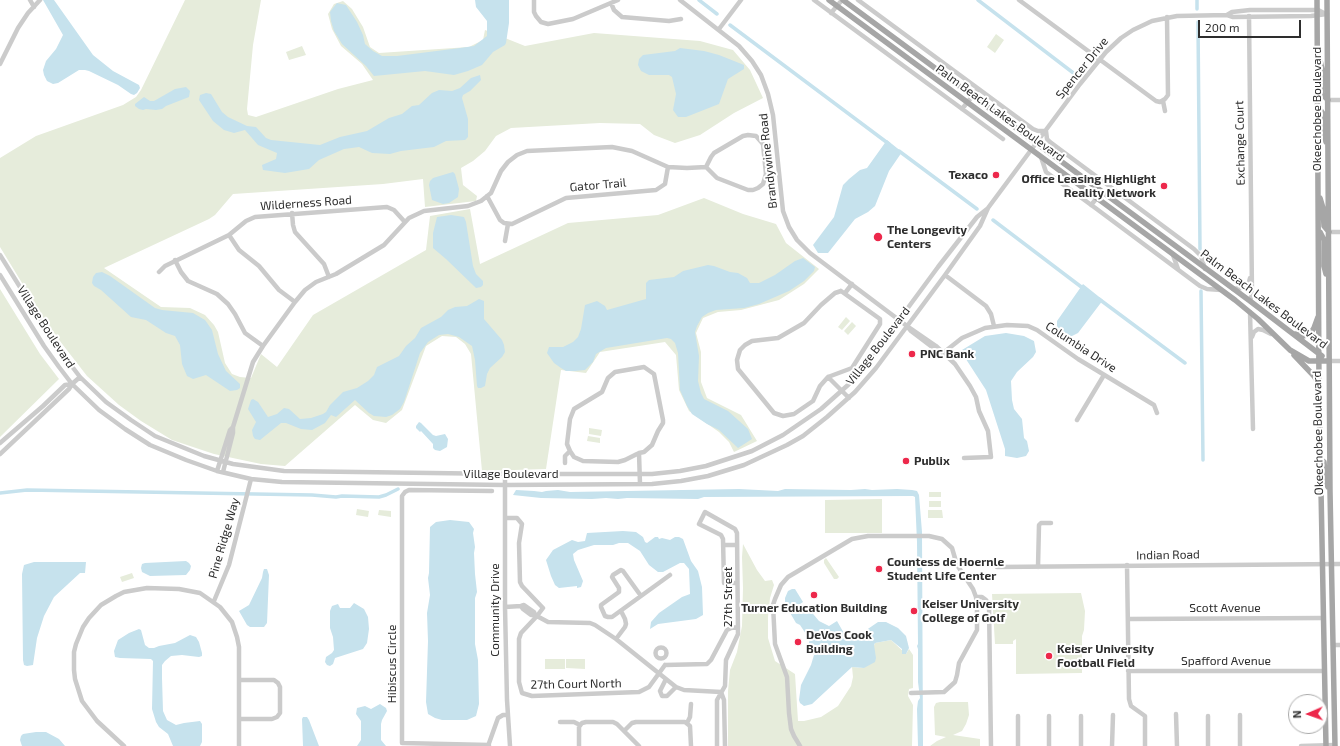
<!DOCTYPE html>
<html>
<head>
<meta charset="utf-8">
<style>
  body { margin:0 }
  #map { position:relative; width:1340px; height:746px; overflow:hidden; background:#fff; font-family:"Exo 2",sans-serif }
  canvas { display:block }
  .north { position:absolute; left:1288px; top:694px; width:40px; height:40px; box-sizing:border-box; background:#fff; border:1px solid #ababab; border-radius:50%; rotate:268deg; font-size:11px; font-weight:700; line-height:16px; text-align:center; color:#2e2e2e }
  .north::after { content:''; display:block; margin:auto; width:14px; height:18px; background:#ed284b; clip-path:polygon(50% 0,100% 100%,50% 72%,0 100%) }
  .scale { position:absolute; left:1198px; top:20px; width:103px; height:18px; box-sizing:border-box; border:2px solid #2e2e2e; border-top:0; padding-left:5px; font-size:12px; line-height:14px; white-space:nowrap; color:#2e2e2e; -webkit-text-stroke:3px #fff; paint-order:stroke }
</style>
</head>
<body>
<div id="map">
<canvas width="1340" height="746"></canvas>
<div class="north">N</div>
<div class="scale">200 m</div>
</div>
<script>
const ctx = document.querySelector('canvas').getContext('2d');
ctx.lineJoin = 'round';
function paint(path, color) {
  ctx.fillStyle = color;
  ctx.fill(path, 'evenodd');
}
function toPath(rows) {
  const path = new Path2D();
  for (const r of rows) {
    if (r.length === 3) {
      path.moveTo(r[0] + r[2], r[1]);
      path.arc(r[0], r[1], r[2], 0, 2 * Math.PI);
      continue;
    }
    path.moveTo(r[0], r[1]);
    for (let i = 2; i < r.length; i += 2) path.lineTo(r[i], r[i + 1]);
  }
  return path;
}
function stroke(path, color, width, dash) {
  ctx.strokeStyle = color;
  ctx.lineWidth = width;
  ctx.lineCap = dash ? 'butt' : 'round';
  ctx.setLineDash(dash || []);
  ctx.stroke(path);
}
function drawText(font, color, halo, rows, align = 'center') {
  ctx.font = font + ' "Exo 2",sans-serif';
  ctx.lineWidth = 4;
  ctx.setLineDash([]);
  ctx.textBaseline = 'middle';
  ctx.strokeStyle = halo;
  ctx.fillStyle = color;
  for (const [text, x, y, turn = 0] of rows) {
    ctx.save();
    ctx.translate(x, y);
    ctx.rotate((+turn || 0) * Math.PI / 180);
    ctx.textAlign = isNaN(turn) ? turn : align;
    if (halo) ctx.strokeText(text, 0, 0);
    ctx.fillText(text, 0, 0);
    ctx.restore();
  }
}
paint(toPath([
  [185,0,261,0,253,45,247,109,248,115,256,117,338,89,373,80,362,64,341,46,332,29,328,14,334,4,343,1,352,9,363,27,370,47,379,53,469,47,483,40,485,30,525,46,594,33,700,41,733,50,750,70,763,98,734,113,700,135,675,143,654,135,640,124,600,123,511,128,496,136,485,151,473,161,461,168,463,185,477,196,476,201,425,207,423,179,383,184,233,194,215,215,209,219,104,268,161,307,190,308,205,315,214,325,218,332,225,363,232,374,240,377,251,378,261,354,277,367,313,315,426,250,430,216,470,209,480,264,568,223,658,215,704,198,743,214,776,224,786,243,819,269,804,284,779,300,741,310,718,312,703,318,696,333,701,352,701,382,707,398,741,415,757,441,734,452,729,442,719,432,689,411,679,390,676,355,665,342,600,352,586,373,561,370,546,469,482,471,471,354,465,344,456,337,442,336,426,346,402,410,386,423,373,420,355,405,285,466,261,464,214,454,172,440,141,421,119,405,87,376,49,327,0,247,0,158,36,136,123,105,136,97,141,90],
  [996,34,1004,40,995,53,987,47],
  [302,46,306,55,289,60,286,52],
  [0,289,40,354,59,379,0,437],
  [846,317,850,321,842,330,838,327],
  [852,322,856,326,848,335,844,331],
  [589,428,602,430,601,436,589,434],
  [588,436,600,438,600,443,587,441],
  [929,492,941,492,941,497,929,497],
  [882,499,882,533,825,533,825,500],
  [929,501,941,501,941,507,929,507],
  [357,509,369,511,368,517,356,515],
  [379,510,391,511,391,517,378,515],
  [928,510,942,510,943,518,928,518],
  [743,544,757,570,765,581,772,580,774,585,770,598,768,617,768,638,775,661,795,674,798,721,804,721,821,717,838,706,851,686,853,677,852,667,864,668,875,643,891,640,906,654,909,649,913,655,913,688,909,689,908,696,913,705,912,746,728,746,728,691,730,670,737,652,742,626,743,588,742,557],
  [826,558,839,577,837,579,834,579,824,563,824,560],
  [132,573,134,578,122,582,120,577],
  [1081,593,1085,611,1084,630,1082,636,1082,673,1016,674,1016,639,1013,641,1013,644,995,644,992,594],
  [545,659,565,659,565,669,545,669],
  [566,659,585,659,585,669,566,668],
  [940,702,968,702,969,715,966,724,962,731,953,735,980,739,980,746,930,746,937,741,946,737,935,735,934,707,936,703]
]), '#e6ecdb');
paint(toPath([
  [43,0,54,0,93,55,113,71,139,85,140,88,137,93,134,95,131,94,118,85,89,71,85,70,79,70,58,83,53,84,47,81,44,75,43,70,46,61,56,49,63,35],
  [475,0,509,0,509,23,506,43,505,45,493,52,482,65,468,71,454,75,425,71,374,76,366,66,342,44,334,31,331,21,330,12,333,8,337,3,346,5,357,22,363,35,365,44,373,51,382,56,397,56,460,48,474,46,487,36,487,21,476,7],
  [680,48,704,51,719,55,744,65,744,69,728,79,719,104,686,117,678,117,673,110,676,94,672,77,669,75,649,75,641,71,638,65,639,59,643,55,675,51],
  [480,75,481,80,470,91,463,95,462,98,468,119,468,137,465,140,446,141,434,147,401,151,390,154,372,153,359,147,344,149,319,160,309,169,285,173,263,170,262,165,276,159,277,153,258,145,245,130,234,133,224,130,213,121,199,100,200,95,206,93,211,94,222,112,228,117,247,126,256,127,266,138,271,140,320,145,340,137,367,131,389,118,402,114,412,106,419,105,432,93,439,90,452,91,460,88,471,78],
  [186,87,190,91,189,97,166,106,162,109,156,110,146,109,143,110,139,109,135,106,135,104,144,97,150,101,154,101,175,89],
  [887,140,902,152,889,171,875,206,868,212,855,219,828,253,818,253,813,245,834,217,843,185,849,179,860,170,867,168],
  [453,172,455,174,459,189,458,197,449,203,443,204,432,200,429,185,430,181,433,178],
  [451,215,464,217,466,222,473,266,476,274,483,281,483,285,481,287,476,288,474,286,446,259,433,248,433,233,437,217],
  [803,258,815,267,814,271,804,281,789,291,759,304,744,308,716,310,708,313,702,317,697,326,695,332,699,356,698,381,701,393,704,399,728,411,748,429,752,439,738,448,719,430,707,424,692,414,687,406,680,390,678,353,675,343,671,339,667,338,606,348,596,354,593,362,585,370,575,371,566,371,561,368,554,363,547,353,549,347,563,347,573,342,578,337,581,329,585,305,597,301,605,306,607,310,646,299,646,283,649,280,674,277,683,271,708,265,714,266,730,272,738,273,747,278,750,283,759,283,775,275,795,261],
  [102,272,110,276,155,308,162,310,193,313,205,320,212,330,218,354,226,371,240,384,240,388,237,390,230,391,206,375,193,379,187,376,182,364,180,345,175,336,166,333,146,320,131,317,101,290,94,286,92,283,93,277,96,273],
  [1083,284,1103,300,1078,333,1070,337,1065,336,1061,332,1057,326,1057,321],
  [479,299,484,301,484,319,502,340,504,345,505,352,502,357,490,368,487,374,485,386,481,388,478,388,477,386,475,360,472,346,459,337,448,334,439,335,428,342,420,353,404,402,400,409,392,415,386,417,374,416,369,413,355,400,336,417,331,415,325,423,312,430,301,429,286,423,281,423,260,440,255,439,253,436,252,430,256,422,248,409,251,400,253,399,258,402,268,417,277,414,284,408,289,409,300,419,311,418,323,414,326,412,330,405,343,392,357,388,368,381,374,375,377,367,399,356,406,346,415,338,421,328,441,317,448,310,455,307,467,306],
  [1006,333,1024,336,1034,341,1036,352,1033,357,1017,372,1011,381,1012,400,1014,409,1022,419,1024,438,1027,441,1029,451,1026,456,1017,458,1005,456,1005,449,986,390,962,353,962,350,985,336],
  [419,422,421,423,433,435,436,436,445,434,448,439,447,447,440,451,435,450,433,448,433,444,421,431,420,432,416,428,416,426],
  [739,489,778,491,785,489,851,490,865,489,872,490,897,489,912,490,917,491,919,495,922,532,923,746,918,746,917,709,918,701,920,698,918,682,918,649,917,646,918,644,917,542,915,497,913,496,704,497,698,499,627,498,618,499,606,498,592,499,541,498,513,495,516,490,534,491,542,492,546,491,558,490,570,492],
  [450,520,469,522,474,529,473,533,475,547,474,553,475,574,477,592,475,598,475,644,478,660,479,704,476,716,467,720,442,720,435,718,428,714,426,702,428,641,427,613,430,595,428,578,429,573,430,527,436,522],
  [623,531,636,532,643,537,645,542,647,543,655,537,658,537,659,539,662,538,670,540,675,537,679,537,683,539,691,561,698,571,702,587,703,615,696,619,658,624,650,629,651,622,659,613,682,597,690,594,689,569,684,563,680,563,663,572,658,572,649,565,640,551,628,543,619,543,613,545,594,545,578,550,573,554,574,560,583,581,581,587,577,588,577,586,559,588,555,585,551,576,546,560,553,550,572,540,578,542,585,541,587,533],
  [186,561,189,563,191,566,190,570,186,575,150,576,142,572,141,568,142,564,145,563],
  [34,562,86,562,85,573,80,573,54,597,44,616,37,638,33,665,27,666,24,665,23,660,22,574,24,565],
  [264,569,267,569,269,575,267,623,264,627,250,627,247,625,239,611,249,605,262,578,263,572],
  [792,589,795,589,803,602,800,604,800,610,804,611,809,609,819,621,829,626,837,621,845,635,850,637,854,633,862,633,878,622,886,622,898,628,906,636,909,648,906,654,902,654,902,649,891,640,875,643,874,645,876,658,875,662,864,668,852,667,812,704,804,706,800,703,799,700,801,685,811,665,814,655,808,648,810,637,807,634,806,634,800,625,796,623,785,604,785,598,788,591],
  [354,603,364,609,368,617,369,629,367,643,363,649,335,658,333,664,330,666,327,665,325,662,326,657,332,653,334,650,333,637,330,628,330,611,332,606,338,604,340,608,350,608],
  [139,629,141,630,145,645,149,648,154,648,159,646,175,643,190,635,196,637,199,642,202,653,202,656,199,657,182,655,171,656,165,661,162,665,162,678,163,711,167,720,176,725,184,723,200,721,202,724,202,742,200,746,173,746,168,734,159,727,156,722,152,709,153,661,151,659,120,658,115,657,114,651,118,640,129,633],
  [380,704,386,708,387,711,382,720,381,724,381,740,386,746,357,746,361,740,361,721,356,714,357,708,365,706,371,709],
  [303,717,307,717,309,720,319,746,303,746,302,719],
  [36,732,46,732,59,739,65,746,22,746,20,740,21,736,23,734]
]), '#c6e2ed');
stroke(toPath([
  [699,0,717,14],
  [978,0,1076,75],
  [1197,0,1197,9],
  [1198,22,1200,249],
  [730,25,889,144],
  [899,151,977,209],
  [993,220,1084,289],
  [1201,291,1203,460],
  [1099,299,1185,363],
  [0,493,27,490,312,495,336,497,342,496,379,497,386,495,398,489]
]), '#c6e2ed', 3.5);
stroke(toPath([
  [30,0,34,7],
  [534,0,534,12,536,16,541,22,548,24,573,19,618,0],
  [680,0,739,46,752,61,761,75,768,94,773,115,783,211,789,227,797,240,810,253,907,326,936,346,955,364,970,386,976,397,979,411,988,431,991,457,964,458],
  [814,0,1003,139],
  [858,0,1033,129,1038,131,1046,131],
  [1019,0,1156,101,1160,102,1165,99,1168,95,1167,17],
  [611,3,614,10,622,17,669,21,681,19],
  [831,13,842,0],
  [1227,15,1232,12,1250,10,1318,10,1326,14],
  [1249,16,1252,293,1250,301],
  [719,29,741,0],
  [0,64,18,28,28,13,40,0],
  [1328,100,1340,100],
  [1163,101,1165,111],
  [962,109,978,89],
  [1046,131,1047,139,1050,142,1194,249,1201,256,1205,269],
  [748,135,756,136,763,144,766,174,763,184,758,188,753,190,748,190,717,178,706,167,711,157,714,153,743,136,748,135],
  [1041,157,1046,172,1094,207,1200,286,1207,289,1221,290],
  [487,196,500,220,504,223,512,224,566,198,656,190,665,184,668,167],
  [1091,205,1102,192],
  [292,213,293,225,295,232,324,264,329,277],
  [1329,232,1340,232],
  [229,235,239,250,259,266,279,290,295,302],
  [505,241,508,224],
  [0,255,58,348,80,377,106,402,131,420,155,436,204,456,233,464,284,471,505,474,652,474,680,471,706,466,752,451,783,435,821,409,848,385,868,362,938,267,977,217,987,209],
  [1173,255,1178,269],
  [175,260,181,272,188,281,217,294,228,304,235,314,245,333,263,346],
  [159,272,165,266,229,235,246,221,255,217,387,207,394,210,404,221],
  [0,275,44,346,59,367,72,384,99,410,125,429,150,445,186,460,217,471,251,479,282,482,505,485,652,484,681,481,708,476,744,465,787,445,803,436,827,417,855,392,876,368,945,275,980,226,988,208,1080,84,1106,52,1121,38,1133,30,1152,21,1177,16,1227,15,1233,17,1311,16,1327,14],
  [945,275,986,306,991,314,994,326],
  [1233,289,1241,288,1245,286,1249,282,1250,278],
  [841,291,880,319,880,324,852,368,828,377,820,386,813,401,794,414,783,416,774,413,738,369,737,360,740,350,745,345,752,341,778,338,804,323,821,305,835,293,841,291],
  [845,293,852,284],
  [1250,312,1253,429],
  [907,326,911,331,936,350,942,352],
  [1252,337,1254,332,1258,329,1263,330,1271,334],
  [943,353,962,338,985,328,1007,325,1028,326,1037,330,1078,359,1154,405,1157,413],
  [1329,361,1340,361],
  [644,367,654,374,663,420,663,423,658,431,652,445,644,452,639,453,625,460,618,462,583,461,574,457,570,451,567,444,570,419,574,409,602,392,608,378,615,372,644,367],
  [828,377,849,398],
  [1077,420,1104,375],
  [0,443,43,406,65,385,72,384],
  [639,453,640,484],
  [0,454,69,389,72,384,80,377],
  [565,463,565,456,570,451],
  [217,471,230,430,233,427],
  [223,472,233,433,233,427,253,362,263,346,295,302,305,290,316,282,336,274,384,245,409,218,424,211,468,206,481,201,491,193,501,171,508,162,517,155,527,151,612,147,632,151,668,167,687,168,706,167],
  [505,474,505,607,507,700,510,746],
  [505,518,517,518,522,524,519,543,520,582,522,586,543,608,537,616,521,633,519,639,519,682,522,693,532,696,639,692,649,687,665,665],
  [724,545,737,545],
  [1127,565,1129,699,1131,706,1145,716,1145,746],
  [997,567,1340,564],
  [1038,567,1039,525,1041,523,1051,523],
  [641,596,623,571,621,570,613,575,612,577,619,588,619,592,601,605,601,607,605,616,608,617,612,617,670,575],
  [976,597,982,597,986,600,989,604,991,746],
  [214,601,229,565,251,479],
  [521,606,523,609,531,615,535,615,548,622,590,623,595,625,616,639,676,687,684,690,721,692],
  [505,607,521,606,524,605,534,612,535,615],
  [1128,619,1323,618],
  [616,639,625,627,626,624,625,619,621,611],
  [1333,645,1340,645],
  [661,653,5.5],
  [665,665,707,664,711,660,727,630,731,628,738,627],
  [1128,671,1323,671],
  [666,679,660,691,662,696,667,696,676,687],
  [240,680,274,680,278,683,280,687,280,713,277,717,272,719,240,719],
  [721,692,724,700,725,746],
  [1176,714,1177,746],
  [1018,716,1018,746],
  [1208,716,1208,746],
  [560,722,574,722,580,725],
  [687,723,690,717,691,704],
  [624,731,632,723,636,722,685,722,690,726,691,746],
  [489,745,402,743,402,496,405,492,409,490,492,491],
  [124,746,97,721,82,701,75,679,74,670,74,652,76,644,83,627,89,618,101,605,116,596,124,592,147,588,179,589,200,593,220,607,232,622,237,637,239,647,239,746],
  [488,746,498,718,503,715,508,715],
  [579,746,579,727,582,723,586,722,613,722,617,724,639,746],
  [717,746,717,700,725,686,726,660,738,634,737,533,735,529,705,512,699,524,721,535,723,539,724,583,737,583],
  [800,746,794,736,791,729,789,713,787,677,775,644,773,605,775,599,781,585,788,577,852,539,868,536,929,536,942,539,952,548,957,565,973,589,976,597,977,608,977,630,959,663,957,675,955,682,944,692,911,693],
  [1049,746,1049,716],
  [1081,746,1081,716],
  [1112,746,1113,715],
  [1240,746,1240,715],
  [1301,746,1335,745]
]), '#cbcbcb', 4.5);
stroke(toPath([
  [829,0,1235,300,1258,319,1290,350,1309,361,1329,361],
  [843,0,1250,301,1322,356],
  [1317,0,1319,387,1326,746],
  [1327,0,1330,491,1335,746],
  [1320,60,1322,69,1322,94,1328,100],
  [1319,108,1324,115,1324,132,1326,142],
  [1320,198,1323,208,1324,226,1329,232],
  [1320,232,1324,240,1324,266,1326,274],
  [1295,334,1303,336,1310,334,1314,328,1318,317],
  [1294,355,1314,376,1319,385],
  [1320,459,1324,462,1326,483,1328,487]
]), '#a6a6a6', 5.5);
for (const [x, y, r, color] of [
  [996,175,4,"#ed284b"],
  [1164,186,4,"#ed284b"],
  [878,237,5,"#ed284b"],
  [912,354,4,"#ed284b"],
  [906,461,4,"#ed284b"],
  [879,569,4,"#ed284b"],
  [814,595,4,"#ed284b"],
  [914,611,4,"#ed284b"],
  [798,642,4,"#ed284b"],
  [1049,656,4,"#ed284b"]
]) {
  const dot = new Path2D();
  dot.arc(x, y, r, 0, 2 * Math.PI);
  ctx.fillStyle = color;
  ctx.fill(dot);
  stroke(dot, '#fff', 1.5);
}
drawText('12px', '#2e2e2e', '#fff', [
  ["Spencer Drive",1082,68,-51],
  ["Okeechobee Boulevard",1317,109,-90],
  ["Palm Beach Lakes Boulevard",1000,113,36],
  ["Exchange Court",1240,143,-91],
  ["Brandywine Road",768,161,-96],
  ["Gator Trail",598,185,-5],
  ["Wilderness Road",306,203,-4],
  ["Palm Beach Lakes Boulevard",1264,299,37],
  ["Village Boulevard",46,327,57],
  ["Village Boulevard",878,346,-52],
  ["Columbia Drive",1081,347,33],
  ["Okeechobee Boulevard",1318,433,-91],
  ["Village Boulevard",511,474],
  ["Pine Ridge Way",224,538,-74],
  ["Indian Road",1168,555,-1],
  ["27th Street",728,597,-90],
  ["Scott Avenue",1225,608],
  ["Community Drive",495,610,-90],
  ["Spafford Avenue",1226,661],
  ["Hibiscus Circle",392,664,-90],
  ["27th Court North",576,684,-1]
]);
drawText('bold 12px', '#2e2e2e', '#fff', [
  ["Texaco",988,175,"right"],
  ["Office Leasing Highlight",1156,179,"right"],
  ["Reality Network",1156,193,"right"],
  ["The Longevity",887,230],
  ["Centers",887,244],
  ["PNC Bank",920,354],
  ["Publix",914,461],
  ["Countess de Hoernle",887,562],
  ["Student Life Center",887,576],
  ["Keiser University",922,604],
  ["College of Golf",922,618],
  ["Turner Education Building",814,608,"center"],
  ["DeVos Cook",806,635],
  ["Building",806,649],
  ["Keiser University",1057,649],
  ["Football Field",1057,663]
], 'left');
</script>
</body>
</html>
